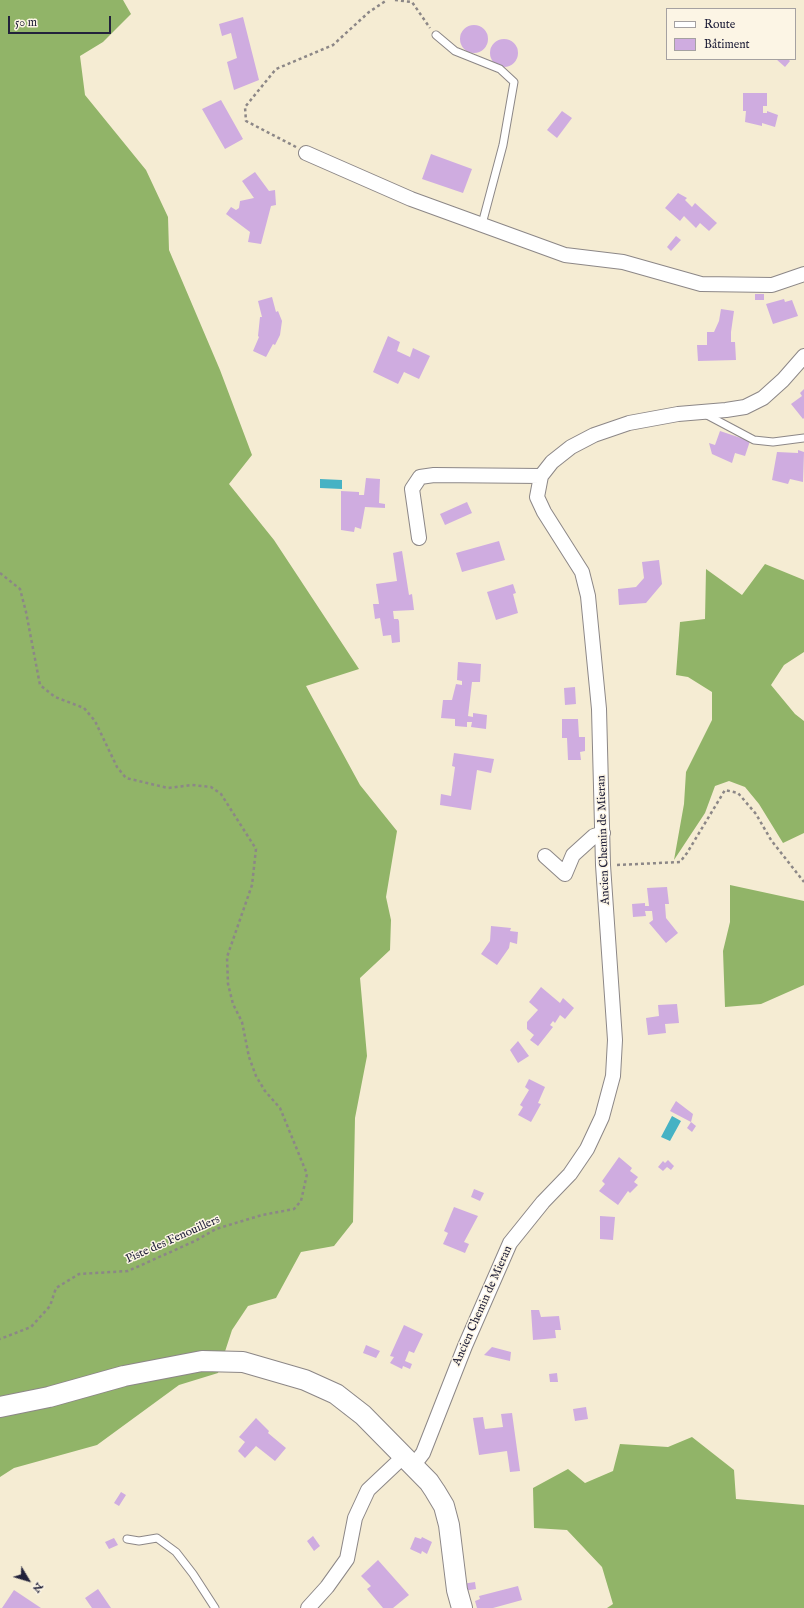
<!DOCTYPE html>
<html>
<head>
<meta charset="utf-8">
<style>
  body { margin:0 }
  #map { position:relative; width:804px; height:1608px; overflow:hidden; background:#f5ecd3; font-family:"IM FELL English",serif }
  canvas { display:block }
  .legend { position:absolute; left:666px; top:8px; width:130px; height:52px; box-sizing:border-box; background:#fcf5e5; border:1px solid #a5a1a1; margin:0; padding:5px 7px; list-style:none; font-size:12px; color:#22223b }
  .legend li { display:flex; align-items:center; gap:8px; height:20px }
  .legend b { width:20px; border:1px solid #a5a1a1 }
  .north { position:absolute; left:8px; top:1560px; width:40px; height:40px; -webkit-text-stroke:3px #fcf5e5; paint-order:stroke; rotate:128deg; font-size:11px; font-weight:700; line-height:16px; text-align:center; color:#22223b }
  .north::after { content:''; display:block; margin:auto; width:14px; height:18px; background:#22223b; clip-path:polygon(50% 0,100% 100%,50% 72%,0 100%) }
  .scale { position:absolute; left:8px; top:16px; width:103px; height:18px; box-sizing:border-box; border:2px solid #22223b; border-top:0; padding-left:5px; font-size:12px; line-height:14px; white-space:nowrap; color:#22223b; -webkit-text-stroke:3px #fcf5e5; paint-order:stroke }
</style>
</head>
<body>
<div id="map">
<canvas width="804" height="1608"></canvas>
<ul class="legend">
<li><b style="height:5px;background:#fff"></b>Route</li>
<li><b style="height:11px;background:#cface0"></b>Bâtiment</li>
</ul>
<div class="north">N</div>
<div class="scale">50 m</div>
</div>
<script>
const ctx = document.querySelector('canvas').getContext('2d');
ctx.lineJoin = 'round';
function paint(path, color) {
  ctx.fillStyle = color;
  ctx.fill(path, 'evenodd');
}
function toPath(rows) {
  const path = new Path2D();
  for (const r of rows) {
    if (r.length === 3) {
      path.moveTo(r[0] + r[2], r[1]);
      path.arc(r[0], r[1], r[2], 0, 2 * Math.PI);
      continue;
    }
    path.moveTo(r[0], r[1]);
    for (let i = 2; i < r.length; i += 2) path.lineTo(r[i], r[i + 1]);
  }
  return path;
}
function stroke(path, color, width, dash) {
  ctx.strokeStyle = color;
  ctx.lineWidth = width;
  ctx.lineCap = dash ? 'butt' : 'round';
  ctx.setLineDash(dash || []);
  ctx.stroke(path);
}
function drawText(font, color, halo, rows, align = 'center') {
  ctx.font = font + ' "IM FELL English",serif';
  ctx.lineWidth = 3;
  ctx.setLineDash([]);
  ctx.textBaseline = 'middle';
  ctx.strokeStyle = halo;
  ctx.fillStyle = color;
  for (const [text, x, y, turn = 0] of rows) {
    ctx.save();
    ctx.translate(x, y);
    ctx.rotate((+turn || 0) * Math.PI / 180);
    ctx.textAlign = isNaN(turn) ? turn : align;
    if (halo) ctx.strokeText(text, 0, 0);
    ctx.fillText(text, 0, 0);
    ctx.restore();
  }
}
paint(toPath([
  [0,0,123,0,131,14,103,42,80,56,85,95,146,170,168,217,169,250,220,370,252,455,229,484,274,540,359,669,306,686,360,785,397,831,386,897,391,920,390,950,360,978,367,1056,355,1118,353,1222,334,1246,301,1252,276,1298,248,1306,232,1330,218,1373,179,1385,97,1445,14,1468,0,1477],
  [765,564,804,580,804,652,784,665,771,685,795,714,804,721,804,833,783,843,759,804,745,787,729,781,715,786,705,813,674,860,684,804,686,772,712,720,712,692,688,677,676,675,680,622,705,619,706,569,742,595],
  [730,885,804,901,804,985,761,1004,725,1007,723,951,730,922],
  [692,1437,734,1470,736,1499,804,1505,804,1608,607,1608,613,1604,602,1567,567,1530,534,1528,533,1488,568,1469,585,1483,613,1471,620,1444,668,1447]
]), '#91b468');
paint(toPath([
  [320,479,342,480,342,489,320,488],
  [672,1116,681,1121,670,1141,661,1137]
]), '#46b2c4');
paint(toPath([
  [243,17,259,80,234,90,227,62,237,58,231,33,222,36,219,24],
  [474,39,14],
  [504,53,14],
  [776,59,788,59,790,61,785,67],
  [743,93,767,93,767,106,763,106,763,113,767,113,767,111,778,115,775,127,762,123,762,126,745,122,746,111,743,111],
  [221,100,243,139,225,149,202,109],
  [562,111,572,118,557,138,547,130],
  [431,154,472,169,463,193,422,179],
  [255,172,269,191,275,190,276,205,271,206,261,244,248,242,250,232,226,214,231,207,236,210,239,208,240,201,254,198,242,181],
  [678,193,687,198,685,200,692,207,695,203,717,223,709,231,700,223,696,228,684,216,680,221,665,208],
  [676,236,681,240,671,251,667,247],
  [755,294,764,294,764,300,755,300],
  [272,297,276,312,278,311,282,321,280,335,275,345,273,344,266,357,253,351,259,337,258,336,260,317,262,317,258,301],
  [784,299,785,302,792,300,798,316,773,324,766,304],
  [721,309,734,311,731,332,731,342,735,342,736,360,698,361,697,345,707,345,707,332,714,332,719,321],
  [388,336,400,342,397,351,410,357,413,348,430,356,419,379,404,372,398,384,373,372],
  [804,389,804,418,803,419,791,404,802,396,800,393],
  [720,431,750,441,745,456,735,453,732,463,712,454,709,443,715,445],
  [798,450,804,452,803,482,790,479,788,484,772,480,777,452,798,453],
  [366,478,380,479,379,503,385,504,385,508,365,507,361,529,355,527,354,532,341,530,341,491,359,492,359,495,364,495],
  [467,502,472,513,445,525,440,514],
  [499,541,505,560,462,572,456,553],
  [402,551,409,595,412,594,414,610,393,611,394,619,398,619,399,621,400,642,392,643,391,635,383,636,380,618,375,619,373,604,379,604,376,584,397,581,393,553],
  [659,560,662,584,646,603,619,605,618,589,636,587,644,578,642,562],
  [513,584,516,593,513,594,518,613,496,620,487,592],
  [458,662,481,664,480,682,472,682,468,716,473,717,473,713,487,715,486,729,471,727,472,722,467,722,467,727,455,726,455,719,441,718,443,700,452,700,456,684,462,685,462,681,457,680],
  [575,687,576,704,565,705,564,688],
  [562,719,578,719,579,737,585,737,585,751,580,752,581,760,568,760,567,738,562,738],
  [454,753,494,759,491,773,477,770,471,810,440,805,441,794,451,796,455,767,452,766],
  [667,887,669,904,665,904,666,918,678,933,666,943,649,923,653,920,652,911,645,911,646,916,633,917,632,904,645,903,645,906,649,906,647,888],
  [491,926,511,928,510,931,518,932,517,944,510,942,509,948,497,965,481,954,490,941],
  [541,987,560,1003,563,998,574,1008,565,1019,560,1015,555,1023,553,1021,550,1025,553,1027,538,1046,530,1040,534,1035,527,1029,527,1022,538,1010,529,1002],
  [677,1004,679,1023,665,1024,666,1033,648,1035,646,1018,659,1016,658,1005],
  [518,1041,529,1056,518,1063,510,1050],
  [529,1079,545,1087,538,1103,541,1104,531,1122,518,1115,523,1107,520,1105,529,1090,525,1087],
  [676,1101,693,1114,691,1122,670,1111],
  [691,1122,696,1126,692,1132,687,1128],
  [619,1157,632,1168,630,1171,638,1177,634,1182,638,1185,630,1193,628,1191,618,1205,599,1191,605,1184,602,1181],
  [668,1160,674,1166,671,1170,667,1167,663,1171,658,1167,663,1161,665,1163],
  [474,1189,484,1193,480,1201,471,1197],
  [454,1207,478,1216,464,1242,469,1244,465,1253,443,1244,448,1233,444,1231],
  [600,1216,615,1217,613,1240,600,1239],
  [531,1310,539,1310,541,1317,559,1316,561,1330,555,1330,556,1338,533,1340],
  [404,1325,423,1334,414,1353,409,1351,405,1361,412,1364,410,1369,403,1366,402,1369,390,1363,394,1357,390,1356],
  [366,1345,380,1351,376,1358,363,1353],
  [492,1347,511,1352,510,1361,484,1355],
  [557,1373,558,1382,550,1382,549,1374],
  [586,1407,588,1419,575,1421,573,1409],
  [512,1413,520,1471,510,1472,507,1451,479,1455,473,1418,483,1417,485,1429,503,1427,501,1414],
  [256,1418,269,1431,268,1433,286,1448,275,1461,256,1446,245,1458,238,1451,245,1442,239,1437],
  [121,1492,126,1495,119,1506,114,1503],
  [313,1536,320,1546,314,1551,307,1541],
  [415,1537,421,1539,422,1537,432,1542,427,1554,422,1551,421,1554,410,1549],
  [114,1538,118,1545,109,1549,105,1542],
  [378,1560,409,1595,393,1608,383,1608,367,1589,371,1586,361,1576],
  [475,1582,476,1589,464,1591,462,1584],
  [518,1586,522,1600,493,1608,477,1608,475,1601,480,1599,479,1596],
  [98,1589,111,1608,92,1608,85,1598],
  [14,1590,41,1608,2,1608]
]), '#cface0');
const lane = toPath([
  [436,35,455,51,500,69,514,82,503,145,482,224],
  [705,414,754,440,773,442,804,438],
  [127,1539,139,1541,157,1538,176,1552,193,1574,215,1608]
]);
const street = toPath([
  [306,153,411,199,565,255,623,262,701,284,772,285,804,274],
  [419,538,412,489,420,477,434,475,541,476],
  [545,856,565,874,573,855,594,836,603,833],
  [413,1466,423,1453,465,1346,510,1243,543,1202,570,1174,587,1149,602,1117,613,1076,615,1040,603,865,599,709,588,596,582,572,544,512,537,497,541,476,552,462,571,447,594,435,629,423,678,414,726,410,745,407,763,398,783,380,804,356],
  [308,1608,327,1587,347,1559,355,1518,368,1490,403,1457]
]);
const secondary = toPath([
  [0,1407,49,1397,124,1376,202,1361,243,1362,305,1380,336,1394,363,1415,429,1482,435,1491,444,1506,449,1525,457,1590,462,1608]
]);
stroke(lane, '#8c8787', 9);
stroke(street, '#8c8787', 16);
stroke(secondary, '#8c8787', 22);
stroke(toPath([
  [395,0,412,2,430,28],
  [296,147,246,121,245,107,276,69,333,45,369,12,387,0],
  [0,573,20,589,26,612,40,685,55,697,84,708,95,721,117,767,126,778,168,788,192,785,211,787,221,794,256,849,252,885,227,957,228,984,233,1004,242,1022,249,1057,256,1076,265,1091,280,1108,307,1174,301,1201,294,1209,262,1215,216,1229,195,1241,128,1271,79,1274,56,1288,50,1306,31,1327,0,1339],
  [617,865,680,862,687,853,725,790,738,793,756,814,771,840,804,882]
]), '#8c8787', 2.5, [3, 3]);
stroke(lane, '#fff', 7);
stroke(street, '#fff', 14);
stroke(secondary, '#fff', 20);
drawText('12px', '#22223b', '#fcf5e5', [
  ["Ancien Chemin de Mieran",604,840,-92],
  ["Piste des Fenouillers",173,1240,-24],
  ["Ancien Chemin de Mieran",483,1306,-66]
]);
</script>
</body>
</html>
